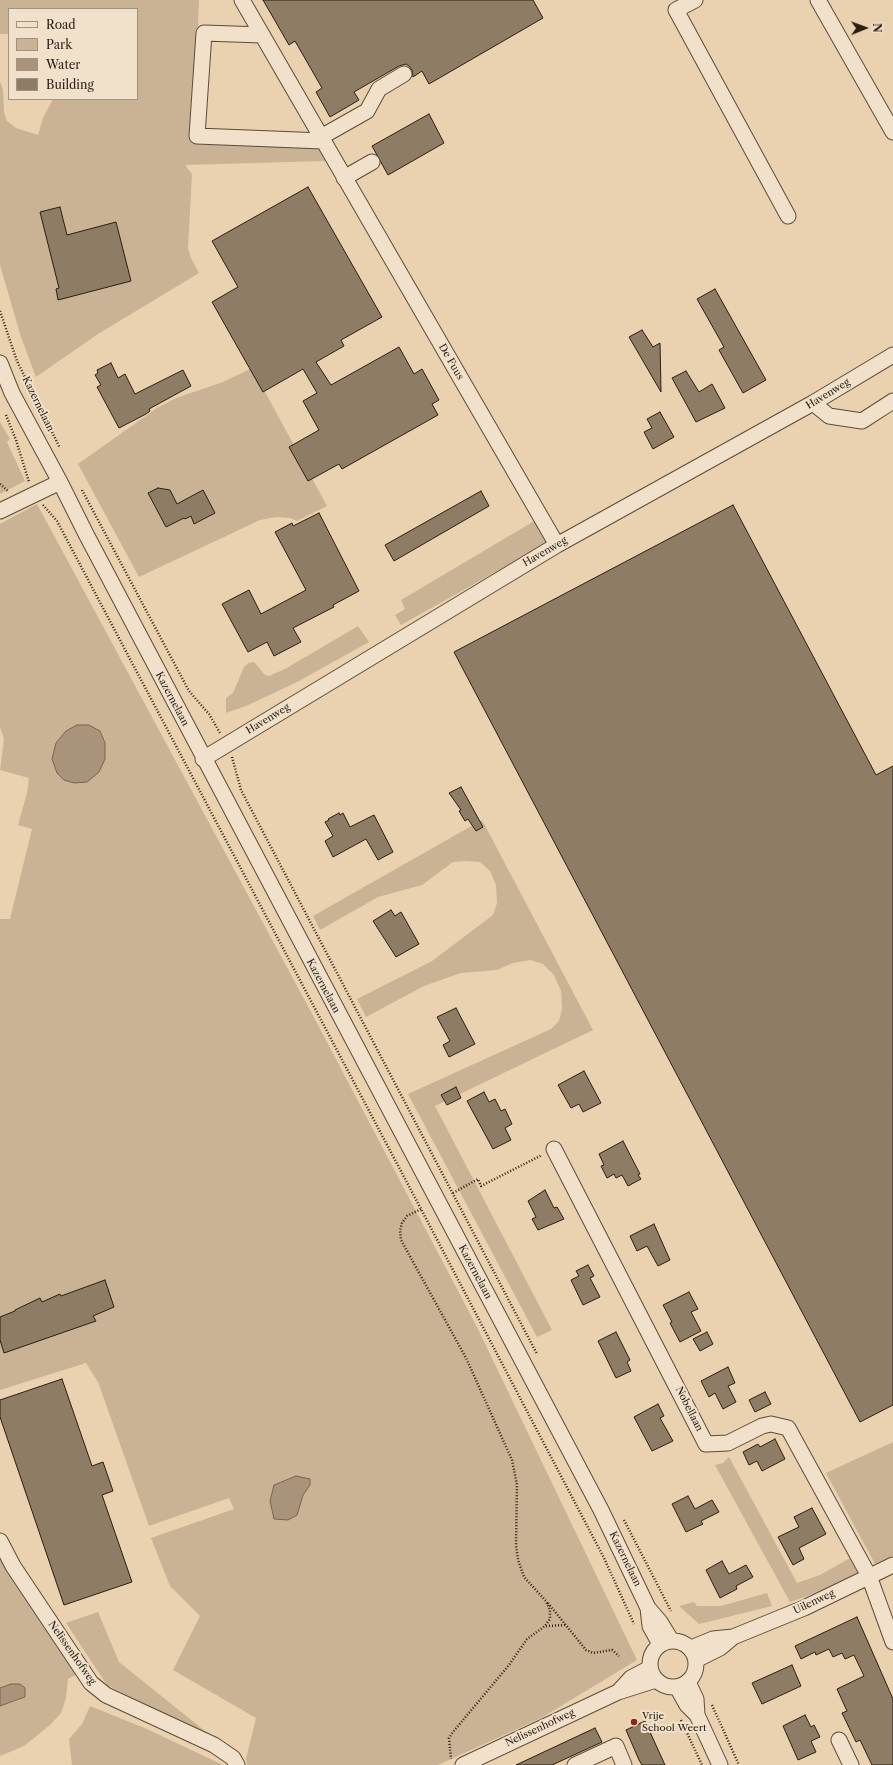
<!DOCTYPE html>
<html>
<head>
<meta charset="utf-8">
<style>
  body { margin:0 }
  #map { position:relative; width:893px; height:1765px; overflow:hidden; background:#ead1af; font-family:"Libre Caslon Text",serif }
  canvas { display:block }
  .legend { position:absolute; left:8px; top:8px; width:130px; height:92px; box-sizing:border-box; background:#f1e1cb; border:1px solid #a29381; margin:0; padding:5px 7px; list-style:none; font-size:12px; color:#2b1f13 }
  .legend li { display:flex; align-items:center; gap:8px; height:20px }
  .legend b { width:20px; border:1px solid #a29381 }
  .north { position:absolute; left:845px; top:8px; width:40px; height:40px; -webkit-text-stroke:3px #f1e1cb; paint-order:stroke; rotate:89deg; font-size:11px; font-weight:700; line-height:16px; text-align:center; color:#2b1f13 }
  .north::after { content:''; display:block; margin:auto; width:14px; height:18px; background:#2b1f13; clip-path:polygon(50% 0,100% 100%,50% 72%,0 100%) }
</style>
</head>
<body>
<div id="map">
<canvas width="893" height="1765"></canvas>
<ul class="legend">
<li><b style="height:5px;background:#f1e1cb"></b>Road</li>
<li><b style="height:11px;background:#cab394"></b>Park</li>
<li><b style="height:11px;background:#a9947a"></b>Water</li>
<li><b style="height:11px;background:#8e7c64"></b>Building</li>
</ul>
<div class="north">N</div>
</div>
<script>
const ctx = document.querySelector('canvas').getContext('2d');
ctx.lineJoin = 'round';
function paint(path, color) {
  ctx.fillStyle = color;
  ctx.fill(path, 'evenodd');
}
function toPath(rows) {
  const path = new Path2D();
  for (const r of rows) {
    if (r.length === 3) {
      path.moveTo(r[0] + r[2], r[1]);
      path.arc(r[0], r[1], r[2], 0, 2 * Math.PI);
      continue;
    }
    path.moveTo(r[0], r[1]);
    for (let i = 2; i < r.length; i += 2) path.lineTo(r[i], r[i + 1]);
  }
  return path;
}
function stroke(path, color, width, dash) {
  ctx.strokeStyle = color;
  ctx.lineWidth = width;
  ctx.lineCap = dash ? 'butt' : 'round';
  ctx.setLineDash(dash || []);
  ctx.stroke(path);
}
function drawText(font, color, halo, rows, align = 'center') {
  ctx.font = font + ' "Libre Caslon Text",serif';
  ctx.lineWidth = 4;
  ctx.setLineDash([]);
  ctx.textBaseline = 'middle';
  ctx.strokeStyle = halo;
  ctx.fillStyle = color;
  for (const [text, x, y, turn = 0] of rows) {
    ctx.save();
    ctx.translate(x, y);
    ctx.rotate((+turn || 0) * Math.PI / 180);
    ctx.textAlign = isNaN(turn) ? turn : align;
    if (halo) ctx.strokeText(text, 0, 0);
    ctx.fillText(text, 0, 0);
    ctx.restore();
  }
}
paint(toPath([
  [0,0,199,0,193,143,324,143,325,161,185,165,192,174,188,248,191,258,199,273,98,334,36,377,21,337,0,265,0,81,3,90,4,112,7,121,16,128,38,135,43,118,53,99,137,99,137,9,9,9,9,34,0,34],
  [252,368,327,506,297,521,290,518,276,517,260,520,139,577,78,464,157,408,176,398,223,382],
  [0,422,10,439,7,442,25,481,0,494],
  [37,504,317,1023,477,1327,637,1660,541,1718,438,1765,247,1765,246,1759,256,1718,173,1670,200,1616,170,1586,151,1538,234,1509,229,1498,149,1526,98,1382,86,1363,0,1390,0,919,10,919,32,829,18,825,27,793,29,778,0,770,4,739,0,727,0,524],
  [296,1476,310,1485,303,1495,274,1485],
  [536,520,549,542,401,625,395,615,405,609,401,600],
  [358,626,369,642,297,682,246,706,226,713,226,698,233,693,244,667,249,663,254,662,265,675,269,676,285,669],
  [482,820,593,1030,435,1106,552,1330,537,1337,408,1094,551,1029,559,1021,562,1009,561,991,554,975,543,964,530,960,513,963,497,970,461,973,424,986,366,1017,357,999,432,961,493,915,497,903,496,885,490,871,480,862,466,861,453,862,422,885,378,897,320,930,313,916],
  [893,1442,893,1556,875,1564,826,1473],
  [729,1457,797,1583,820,1575,850,1558,860,1577,790,1602,715,1465,723,1463],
  [0,1546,82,1671,68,1679,66,1698,61,1713,50,1725,24,1746,0,1756,0,1706,20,1700,11,1684,0,1688],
  [767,1593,772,1606,699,1624,679,1606,694,1602,697,1606,721,1606],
  [98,1612,119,1662,215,1739,184,1725,107,1685,66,1623],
  [90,1706,147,1729,223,1765,72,1765,69,1739,82,1724]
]), '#cab394');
const water = toPath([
  [77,725,89,725,100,731,105,743,105,759,99,772,87,782,74,783,64,780,57,773,52,759,56,743,66,731,77,725],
  [296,1476,310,1479,310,1485,303,1495,297,1515,288,1520,274,1519,270,1501,274,1485,296,1476],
  [11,1684,20,1684,25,1688,25,1697,0,1706,0,1688,11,1684]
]);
paint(water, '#a9947a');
stroke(water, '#776551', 1);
const building = toPath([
  [263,0,533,0,543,18,429,84,422,71,413,77,412,70,409,66,406,64,399,66,354,92,359,100,330,117,316,92,322,88,295,41,289,45,263,0],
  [429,114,444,143,388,175,372,146,429,114],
  [308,187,382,317,341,340,344,346,316,362,331,385,399,347,414,374,422,369,439,400,432,404,438,415,342,469,339,464,308,481,289,447,319,430,303,401,317,393,303,369,263,392,212,302,238,287,212,241,308,187],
  [60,207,67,235,116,222,131,281,58,300,56,289,59,288,40,212,60,207],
  [715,289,766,380,743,393,719,350,724,347,697,299,715,289],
  [642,330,653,347,660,343,661,392,629,337,642,330],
  [111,363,118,378,125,374,135,394,183,370,191,386,149,409,150,411,146,414,119,428,97,387,101,385,95,375,98,373,97,370,111,363],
  [686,371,699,392,712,384,725,408,696,422,672,378,686,371],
  [660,412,674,437,653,449,644,432,652,428,647,419,660,412],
  [158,488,170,490,177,504,203,490,215,513,194,524,191,516,185,519,184,518,166,527,148,493,158,488],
  [481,491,489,506,394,561,385,545,481,491],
  [733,505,876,775,893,766,893,1405,860,1422,454,652,733,505],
  [319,513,359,591,333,605,334,607,293,628,301,642,274,656,267,642,248,652,222,604,249,590,261,614,306,590,275,532,292,523,293,526,319,513],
  [461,787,483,827,476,831,468,819,465,821,459,811,461,810,449,793,461,787],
  [339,813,340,815,343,813,350,827,374,815,393,852,378,860,366,839,333,857,325,841,333,836,325,822,329,820,328,819,339,813],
  [391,910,395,916,401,912,419,944,396,957,373,921,391,910],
  [456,1008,475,1044,449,1057,443,1045,450,1041,437,1017,456,1008],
  [584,1071,601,1103,583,1112,579,1104,571,1108,558,1085,584,1071],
  [456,1087,461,1098,447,1105,441,1095,456,1087],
  [484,1092,489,1102,495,1099,501,1111,505,1109,512,1124,505,1128,511,1140,493,1149,467,1101,484,1092],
  [623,1141,640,1174,638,1175,641,1179,628,1186,622,1175,616,1178,614,1174,607,1178,601,1166,604,1165,599,1154,623,1141],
  [545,1190,554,1208,557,1207,564,1219,538,1230,532,1219,536,1217,528,1201,545,1190],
  [654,1224,670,1260,658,1266,647,1246,637,1251,630,1236,654,1224],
  [588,1265,594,1276,590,1278,600,1297,583,1305,571,1280,579,1276,576,1271,588,1265],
  [105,1280,114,1307,93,1316,96,1321,4,1353,0,1340,0,1317,15,1311,15,1310,40,1298,42,1302,60,1294,61,1296,105,1280],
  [689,1292,698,1309,691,1312,701,1331,680,1342,670,1323,672,1322,663,1305,689,1292],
  [616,1332,630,1360,627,1362,631,1371,616,1378,598,1341,616,1332],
  [707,1332,713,1344,700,1351,693,1339,707,1332],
  [728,1367,735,1383,728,1386,736,1402,723,1409,715,1393,709,1397,701,1381,728,1367],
  [62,1379,92,1466,103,1462,113,1491,102,1495,132,1582,64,1605,0,1417,0,1400,62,1379],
  [765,1392,771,1404,755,1412,749,1400,765,1392],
  [658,1404,664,1416,660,1418,673,1441,652,1451,634,1417,658,1404],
  [775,1439,785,1459,762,1471,757,1461,749,1465,743,1452,758,1444,760,1447,775,1439],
  [688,1496,695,1509,712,1500,719,1512,701,1521,703,1524,686,1532,672,1504,688,1496],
  [812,1508,826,1534,799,1548,804,1559,793,1565,778,1537,799,1527,794,1517,812,1508],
  [722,1561,729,1574,746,1565,753,1577,736,1586,737,1589,720,1598,706,1570,722,1561],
  [857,1617,893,1699,893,1765,872,1765,860,1740,856,1742,842,1713,847,1711,837,1689,864,1676,854,1655,845,1659,842,1653,833,1657,829,1649,816,1655,815,1652,801,1659,795,1646,857,1617],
  [792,1665,801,1686,762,1704,752,1683,792,1665],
  [805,1715,811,1727,814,1725,820,1737,811,1741,816,1752,798,1760,783,1726,805,1715],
  [645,1721,665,1765,642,1765,639,1760,626,1730,645,1721],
  [595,1728,602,1742,552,1765,516,1765,595,1728]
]);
paint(building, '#8e7c64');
stroke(building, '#2b1f13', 1);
const minor = toPath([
  [242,0,557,545],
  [695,0,676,10,788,216],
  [818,0,893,132],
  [262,35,204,33,197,136,323,141],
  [321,137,367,111,379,89,404,74],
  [344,178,372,162],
  [0,363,12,393,60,482,86,534,601,1510,648,1608,660,1622,671,1640],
  [813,403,829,416,862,421,893,401],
  [0,511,60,482],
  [203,759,557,545,813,403,893,355],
  [554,1149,706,1444,728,1443,762,1426,771,1424,788,1428,869,1576,893,1642],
  [0,1541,13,1566,91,1683,106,1695,214,1745,233,1758,237,1765],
  [648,1608,650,1626,660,1644],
  [673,1664,23],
  [691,1648,713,1639,733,1637,804,1608,893,1565],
  [696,1660,720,1648,733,1637],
  [688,1682,696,1699,697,1715,720,1765],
  [677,1687,687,1705,697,1715],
  [620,1690,631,1678,650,1668],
  [839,1740,851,1765],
  [463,1765,618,1692,656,1680],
  [575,1765,616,1746,624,1765]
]);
stroke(minor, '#5b4c3a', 17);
stroke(toPath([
  [0,311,17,361,60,448],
  [6,415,16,440,29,482],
  [0,484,9,492],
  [82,490,189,691,209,714,220,733],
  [43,505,57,521,421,1209,604,1558,634,1624],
  [232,757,241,790,537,1354],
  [453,1193,478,1179,481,1186,542,1155],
  [421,1209,407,1216,402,1223,400,1231,401,1240,466,1358,512,1460,517,1485,516,1545,518,1560,524,1577,546,1601,550,1610,550,1619,545,1626,527,1639,509,1665,453,1732,449,1738,451,1759],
  [624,1520,671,1611],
  [548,1603,586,1650,593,1653,612,1650,619,1656],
  [546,1626,565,1625],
  [712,1705,739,1765],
  [681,1720,702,1765]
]), '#2b1f13', 2.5, [1, 2]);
stroke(minor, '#f1e1cb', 15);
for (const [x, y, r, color] of [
  [634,1722,4,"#8f2418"]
]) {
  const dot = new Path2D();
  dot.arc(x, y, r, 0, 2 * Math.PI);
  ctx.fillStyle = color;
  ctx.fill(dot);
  stroke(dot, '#f1e1cb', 1.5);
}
drawText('10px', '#2b1f13', '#f1e1cb', [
  ["De Fuus",451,362,60],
  ["Havenweg",828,394,-31],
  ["Kazernelaan",38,404,64],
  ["Havenweg",545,552,-30],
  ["Kazernelaan",172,699,62],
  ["Havenweg",268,719,-31],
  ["Kazernelaan",323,986,62],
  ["Kazernelaan",475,1272,62],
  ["Nobellaan",689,1409,63],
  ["Kazernelaan",625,1559,64],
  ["Uilenweg",814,1602,-25],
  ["Nelissenhofweg",72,1653,55],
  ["Nelissenhofweg",540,1728,-25]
]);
drawText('10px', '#2b1f13', '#f1e1cb', [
  ["Vrije",642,1716],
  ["School Weert",642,1728]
], 'left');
</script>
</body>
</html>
